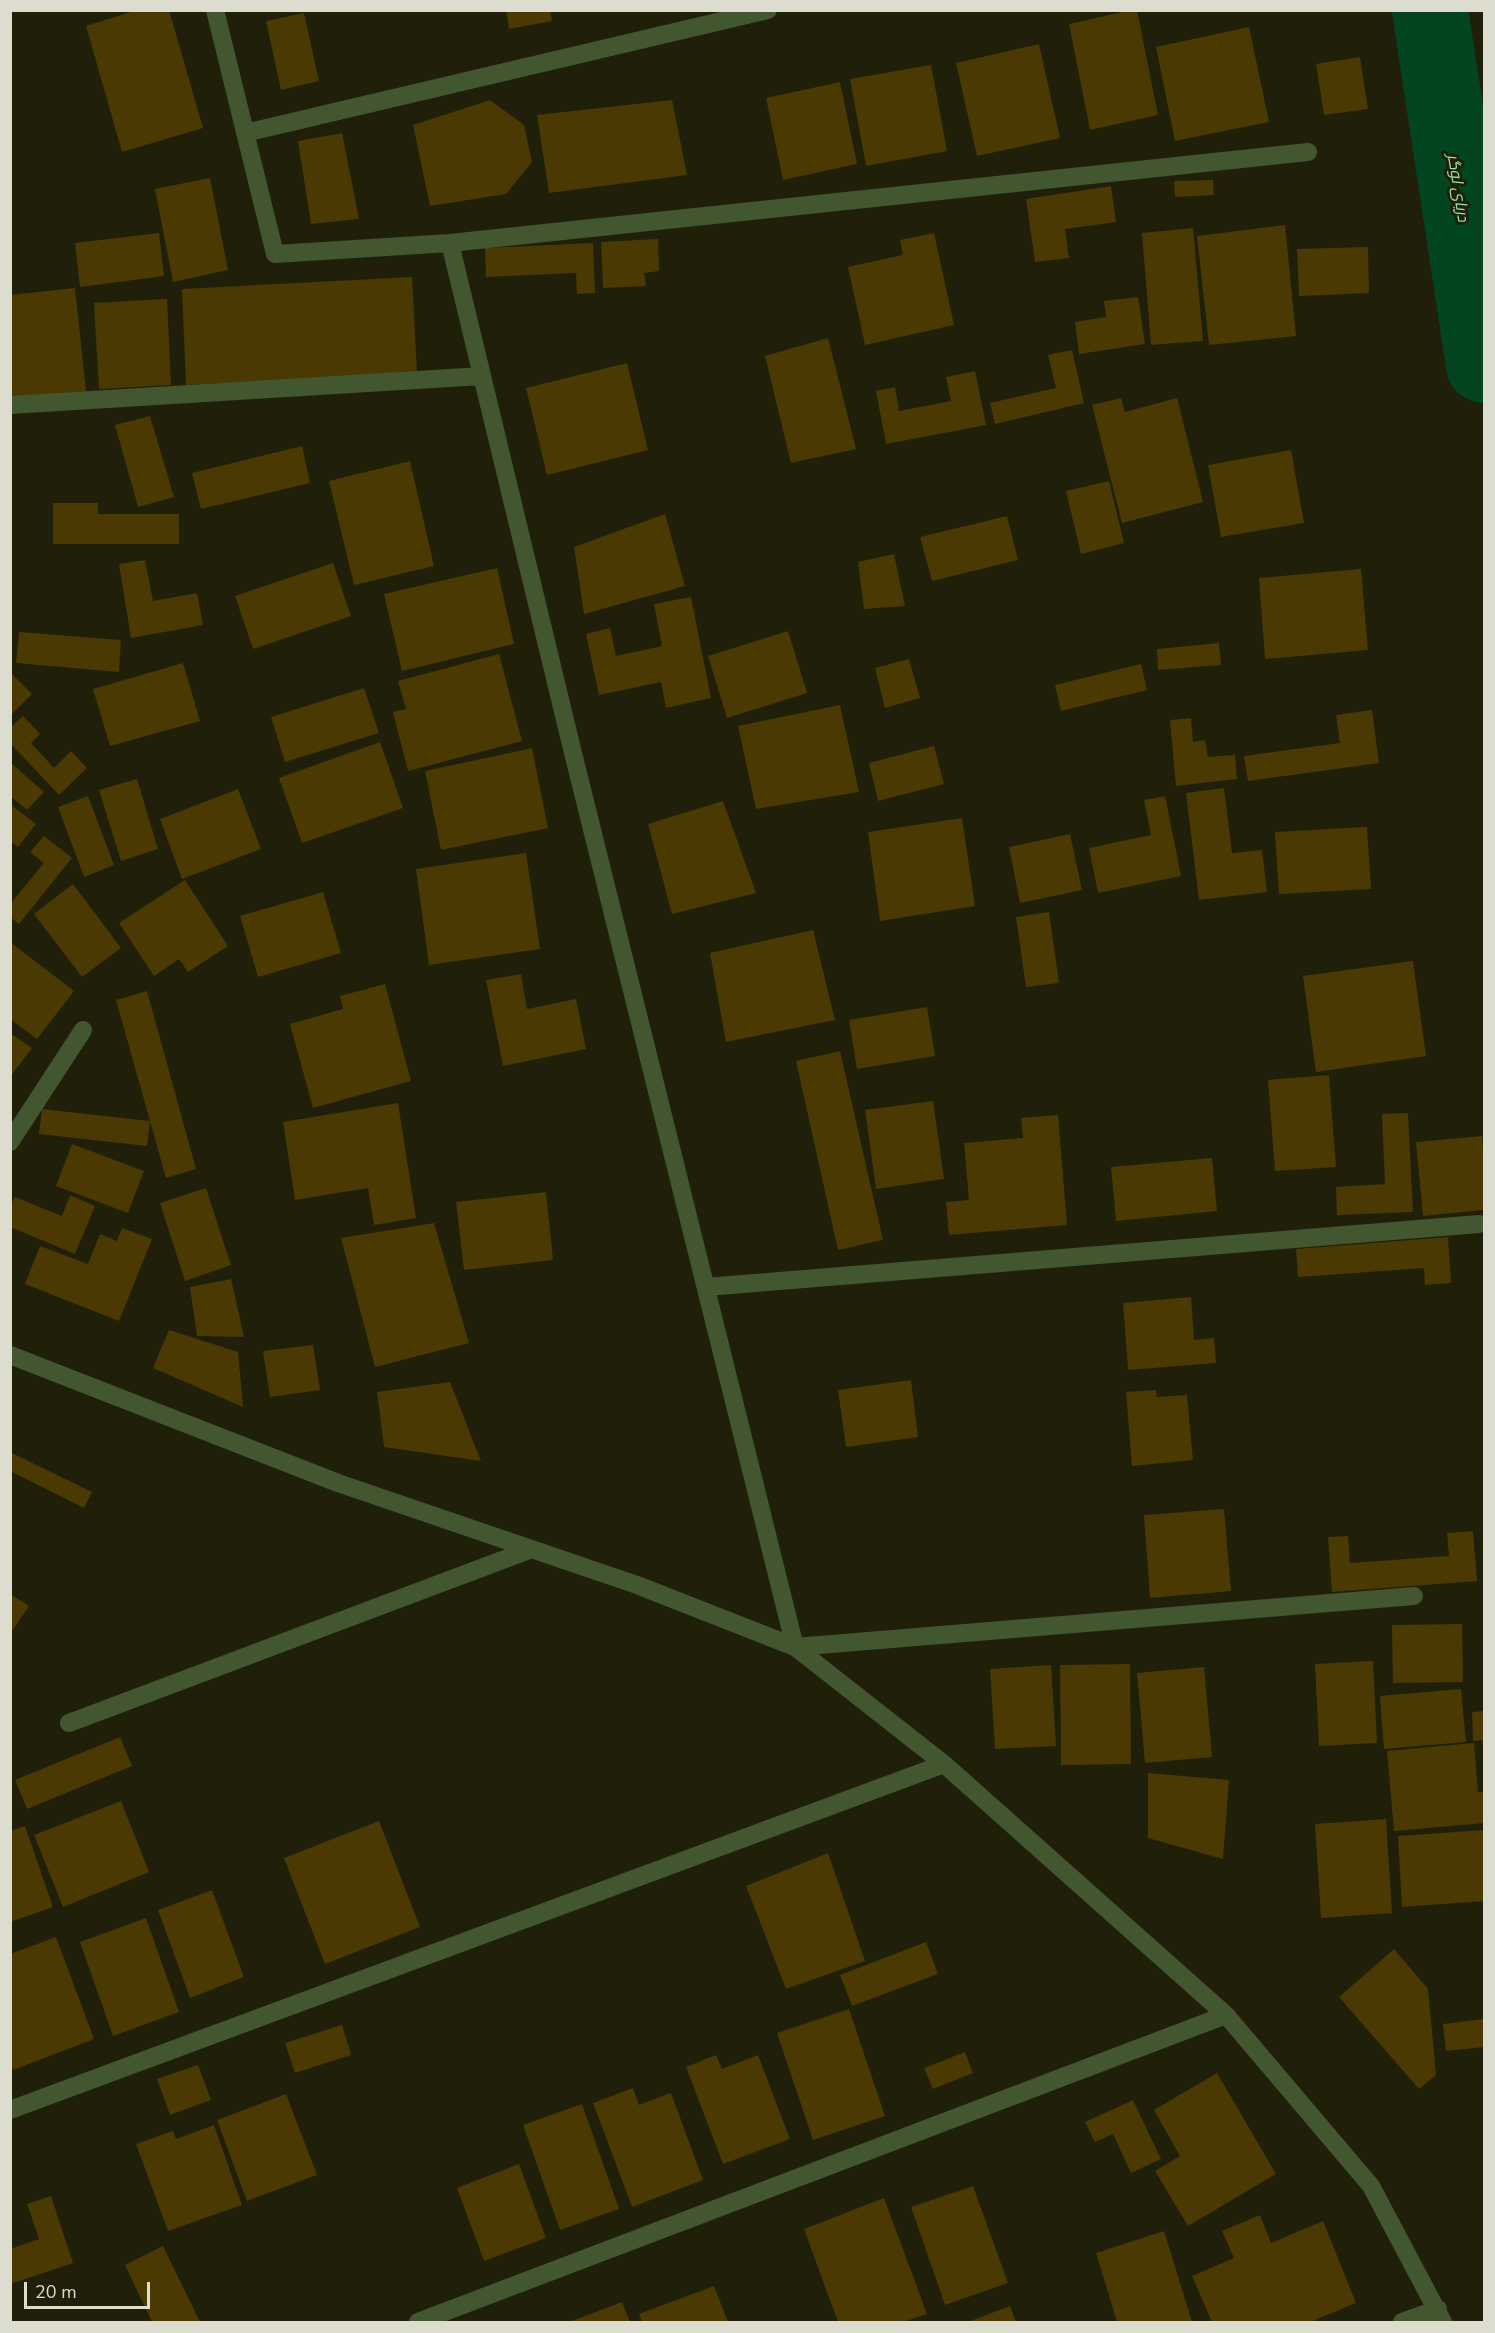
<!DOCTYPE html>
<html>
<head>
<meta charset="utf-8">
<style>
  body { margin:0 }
  #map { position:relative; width:1495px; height:2333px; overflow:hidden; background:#1f1f0a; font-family:"Nunito Sans",sans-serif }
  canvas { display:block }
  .frame { position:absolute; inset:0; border:12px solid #dcddcf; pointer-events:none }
  .scale { position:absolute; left:24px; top:2282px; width:126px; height:27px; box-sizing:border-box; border:3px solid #dcddcf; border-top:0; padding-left:8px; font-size:18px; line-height:21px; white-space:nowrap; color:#dcddcf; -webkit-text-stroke:4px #1f1f0a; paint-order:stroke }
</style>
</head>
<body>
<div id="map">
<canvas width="1495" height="2333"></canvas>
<div class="frame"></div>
<div class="scale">20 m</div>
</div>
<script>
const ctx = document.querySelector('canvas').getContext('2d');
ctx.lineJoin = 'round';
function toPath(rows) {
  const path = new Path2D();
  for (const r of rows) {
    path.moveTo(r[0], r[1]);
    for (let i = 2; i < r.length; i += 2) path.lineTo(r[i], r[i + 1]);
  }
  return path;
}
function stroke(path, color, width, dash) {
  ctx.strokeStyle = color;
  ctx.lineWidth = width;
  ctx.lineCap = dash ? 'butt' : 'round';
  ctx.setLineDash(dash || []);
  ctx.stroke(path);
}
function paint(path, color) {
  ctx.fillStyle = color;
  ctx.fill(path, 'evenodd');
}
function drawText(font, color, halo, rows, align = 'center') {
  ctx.font = font + ' "Nunito Sans",Cairo,sans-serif';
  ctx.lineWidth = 6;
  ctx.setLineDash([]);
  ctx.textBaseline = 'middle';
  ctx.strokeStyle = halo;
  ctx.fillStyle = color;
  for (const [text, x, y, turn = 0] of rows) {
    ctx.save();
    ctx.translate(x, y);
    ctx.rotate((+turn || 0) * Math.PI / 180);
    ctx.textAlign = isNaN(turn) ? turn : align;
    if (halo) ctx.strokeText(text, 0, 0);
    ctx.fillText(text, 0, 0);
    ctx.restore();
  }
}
stroke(toPath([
  [1430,10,1484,365]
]), '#03451f', 76);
paint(toPath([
  [137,10,169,10,203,128,122,152,86,26],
  [506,10,550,10,552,21,509,29],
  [1131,10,1137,10,1158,115,1090,130,1069,24],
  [304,13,319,81,281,90,266,21],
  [1249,27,1269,122,1175,141,1156,47],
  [1039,44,1060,138,977,156,956,63],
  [1360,57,1368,109,1324,115,1316,64],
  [931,65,947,151,866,166,850,79],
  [840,82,857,164,783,180,766,98],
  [490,100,524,125,532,162,506,194,430,206,413,125],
  [672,100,687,175,549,193,537,115],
  [342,133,359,219,311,224,298,141],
  [210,178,228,270,173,282,155,189],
  [1213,180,1214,195,1175,197,1174,181],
  [1111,186,1116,222,1065,229,1069,258,1035,262,1026,199],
  [1285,225,1296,336,1209,345,1197,236],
  [1193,228,1203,341,1151,345,1142,233],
  [159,233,164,276,80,287,75,243],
  [934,233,954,325,865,345,848,267,903,255,900,240],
  [658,239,659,271,644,273,646,286,603,288,601,242],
  [593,243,595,293,577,294,576,273,486,277,485,248],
  [1368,247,1369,293,1299,296,1297,249],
  [412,277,417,373,186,385,182,289],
  [75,288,86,391,10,400,10,295],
  [1138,297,1145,344,1079,354,1075,322,1106,317,1104,301],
  [167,299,171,385,99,389,94,303],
  [828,338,856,449,791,463,765,356],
  [1072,350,1084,403,995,424,990,403,1056,388,1048,355],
  [627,363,648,450,547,475,526,388],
  [975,371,986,425,886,444,876,391,895,387,899,411,951,401,946,377],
  [1121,398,1125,412,1177,398,1203,502,1122,523,1092,405],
  [150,416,174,497,138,507,115,425],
  [302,446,310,483,201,509,192,473],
  [1291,450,1304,523,1221,537,1208,465],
  [410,461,434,566,354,585,329,481],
  [1109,481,1124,543,1081,554,1066,491],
  [53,503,98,503,98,514,179,514,179,544,53,544],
  [665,514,685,586,584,614,574,547],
  [1007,516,1018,560,932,581,920,537],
  [894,554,905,606,864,609,858,562],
  [145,560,153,601,197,593,203,625,131,638,119,564],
  [333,563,351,616,253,649,235,596],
  [497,568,514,644,402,671,384,594],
  [1361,569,1368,650,1265,659,1259,578],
  [691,597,711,698,666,708,661,682,599,695,586,634,610,628,616,656,662,646,654,604],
  [788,631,807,693,727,718,708,656],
  [19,632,121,640,119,672,16,663],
  [1219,643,1221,665,1158,670,1157,649],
  [499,654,522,741,408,771,393,712,406,709,398,681],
  [909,659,920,698,885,708,875,668],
  [183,663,200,721,110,746,93,689],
  [1141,664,1147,690,1061,711,1055,685],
  [10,672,32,694,10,716],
  [364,688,379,733,285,762,271,717],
  [840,705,859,792,756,809,738,726],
  [1372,710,1379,763,1248,781,1244,756,1340,743,1336,715],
  [23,716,40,734,31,743,54,768,71,751,87,768,59,795,10,743,10,728],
  [1191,718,1193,742,1205,740,1208,757,1235,755,1237,779,1176,786,1170,720],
  [380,742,403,808,302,843,279,778],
  [934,746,944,784,878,801,869,763],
  [532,748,548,828,441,850,425,771],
  [10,762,44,792,27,810,10,796],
  [137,779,158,849,121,861,99,790],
  [1224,788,1232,853,1262,850,1267,892,1199,900,1186,793],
  [238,789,261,849,182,879,160,819],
  [88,796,114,865,84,877,58,807],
  [1165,796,1181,876,1098,893,1089,848,1151,835,1144,800],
  [723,801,756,893,672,914,648,824],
  [10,804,36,824,18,847,10,841],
  [962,818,975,906,880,921,868,832],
  [1367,827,1371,889,1279,894,1275,832],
  [1070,834,1082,890,1020,903,1009,847],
  [44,836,72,858,19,924,10,917,10,904,44,863,30,852],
  [526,853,540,949,429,965,416,869],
  [185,880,228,946,188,972,179,959,154,976,119,923],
  [73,884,121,948,82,977,34,914],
  [323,892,341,953,258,977,240,916],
  [1049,912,1059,983,1026,987,1016,917],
  [813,930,835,1020,726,1042,710,953],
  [10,942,74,991,37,1039,10,1019],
  [1413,961,1426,1056,1316,1072,1303,976],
  [521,974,527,1009,576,999,586,1049,503,1066,486,980],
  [385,984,411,1081,313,1108,290,1024,343,1009,340,996],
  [147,991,196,1169,166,1178,116,1000],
  [927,1007,935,1056,857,1069,849,1020],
  [10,1033,32,1048,10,1077],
  [840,1051,883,1240,838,1250,796,1061],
  [1329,1075,1336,1167,1275,1171,1268,1080],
  [933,1101,944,1179,876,1189,865,1110],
  [398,1103,416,1218,374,1225,368,1188,295,1200,283,1122],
  [42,1109,150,1121,147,1146,39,1134],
  [1408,1113,1413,1212,1337,1215,1336,1187,1385,1184,1382,1114],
  [1058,1115,1067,1225,949,1235,946,1202,969,1200,964,1143,1023,1138,1021,1118],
  [1482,1136,1484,1167,1484,1210,1423,1216,1416,1142],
  [72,1144,144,1171,128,1213,56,1186],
  [1212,1158,1217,1211,1116,1221,1111,1167],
  [206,1188,231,1265,185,1281,160,1203],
  [546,1192,553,1260,464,1270,456,1202],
  [70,1195,95,1206,75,1254,10,1227,10,1207,15,1197,62,1216],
  [434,1223,469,1343,375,1367,341,1238],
  [122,1228,152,1239,119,1321,25,1284,40,1246,88,1264,100,1234,117,1241],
  [1448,1237,1451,1283,1425,1285,1424,1268,1298,1277,1296,1249],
  [231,1279,244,1337,197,1336,190,1287],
  [1191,1297,1194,1340,1214,1338,1216,1363,1128,1370,1123,1303],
  [169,1330,238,1352,243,1407,153,1368],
  [313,1345,320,1390,270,1397,263,1351],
  [911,1380,918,1437,846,1447,838,1390],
  [450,1382,481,1461,384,1447,377,1392],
  [1156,1390,1157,1397,1187,1395,1193,1460,1132,1466,1126,1392],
  [10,1452,92,1492,84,1508,10,1471],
  [1224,1509,1231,1591,1150,1598,1144,1515],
  [1473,1531,1477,1581,1332,1592,1328,1537,1348,1536,1350,1563,1449,1556,1447,1533],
  [10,1594,29,1606,10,1634],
  [1462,1624,1463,1682,1393,1683,1392,1625],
  [1373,1661,1377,1743,1319,1746,1315,1664],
  [1130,1664,1131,1764,1061,1765,1060,1665],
  [1051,1665,1056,1746,995,1749,990,1669],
  [1204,1667,1212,1757,1145,1763,1137,1673],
  [1461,1689,1466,1742,1384,1749,1380,1696],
  [1484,1711,1484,1740,1473,1741,1472,1712],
  [120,1737,132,1766,27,1809,15,1780],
  [1474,1743,1478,1792,1484,1792,1484,1823,1394,1831,1387,1751],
  [1148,1773,1229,1780,1223,1859,1148,1838],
  [121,1801,149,1872,63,1907,34,1835],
  [1386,1819,1392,1913,1321,1918,1315,1824],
  [379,1821,420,1927,325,1964,284,1858],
  [25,1826,53,1907,10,1922,10,1831],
  [1484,1830,1484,1901,1402,1907,1398,1836],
  [828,1853,865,1961,786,1989,746,1886],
  [212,1890,244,1977,190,1998,158,1910],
  [146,1918,179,2012,113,2036,80,1942],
  [56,1937,94,2039,13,2070,10,2063,10,1954],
  [926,1942,938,1974,852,2006,840,1975],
  [1394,1949,1428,1989,1436,2075,1419,2089,1339,1997],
  [849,2009,885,2116,813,2140,777,2033],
  [1484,2019,1484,2047,1446,2051,1443,2024],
  [342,2025,351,2055,295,2073,285,2043],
  [965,2052,973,2073,933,2089,924,2068],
  [716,2055,722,2069,758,2055,790,2139,723,2164,686,2067],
  [198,2065,211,2100,170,2115,157,2079],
  [1217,2073,1276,2174,1188,2226,1155,2171,1180,2156,1154,2110],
  [633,2088,639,2105,671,2093,703,2180,632,2207,593,2103],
  [286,2094,317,2175,247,2201,217,2120],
  [1133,2100,1161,2159,1131,2173,1113,2134,1095,2142,1085,2122],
  [582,2104,619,2209,560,2230,523,2125],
  [214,2125,242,2205,168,2231,136,2144,173,2131,176,2139],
  [519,2164,546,2238,484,2261,457,2188],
  [973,2186,1008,2283,945,2305,911,2207],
  [51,2196,73,2263,10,2284,10,2249,39,2239,27,2204],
  [884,2198,927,2314,903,2322,838,2322,804,2229],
  [1260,2215,1271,2243,1323,2221,1356,2303,1310,2322,1212,2322,1192,2276,1234,2258,1222,2231],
  [1164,2231,1192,2322,1117,2322,1096,2253],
  [163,2246,200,2322,152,2322,125,2265],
  [714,2286,728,2322,642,2322,639,2314],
  [622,2302,630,2322,569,2322],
  [1010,2306,1016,2322,968,2322]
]), '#4a3902');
stroke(toPath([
  [215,10,275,254,450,243,573,753,795,1647,1414,1596],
  [245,133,768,10],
  [450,243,1308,152],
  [10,405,482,376],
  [10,1142,83,1030],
  [706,1287,1479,1224],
  [10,1355,338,1483,637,1585,795,1647,944,1764,1226,2015,1371,2186,1443,2322],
  [69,1723,529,1550],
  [10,2110,944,1764],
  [418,2322,1226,2015],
  [1402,2322,1438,2309]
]), '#42572f', 18);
drawText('italic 16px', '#94e7aa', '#1f1f0a', [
  ["دریای لوگر",1457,188,81]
]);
</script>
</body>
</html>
